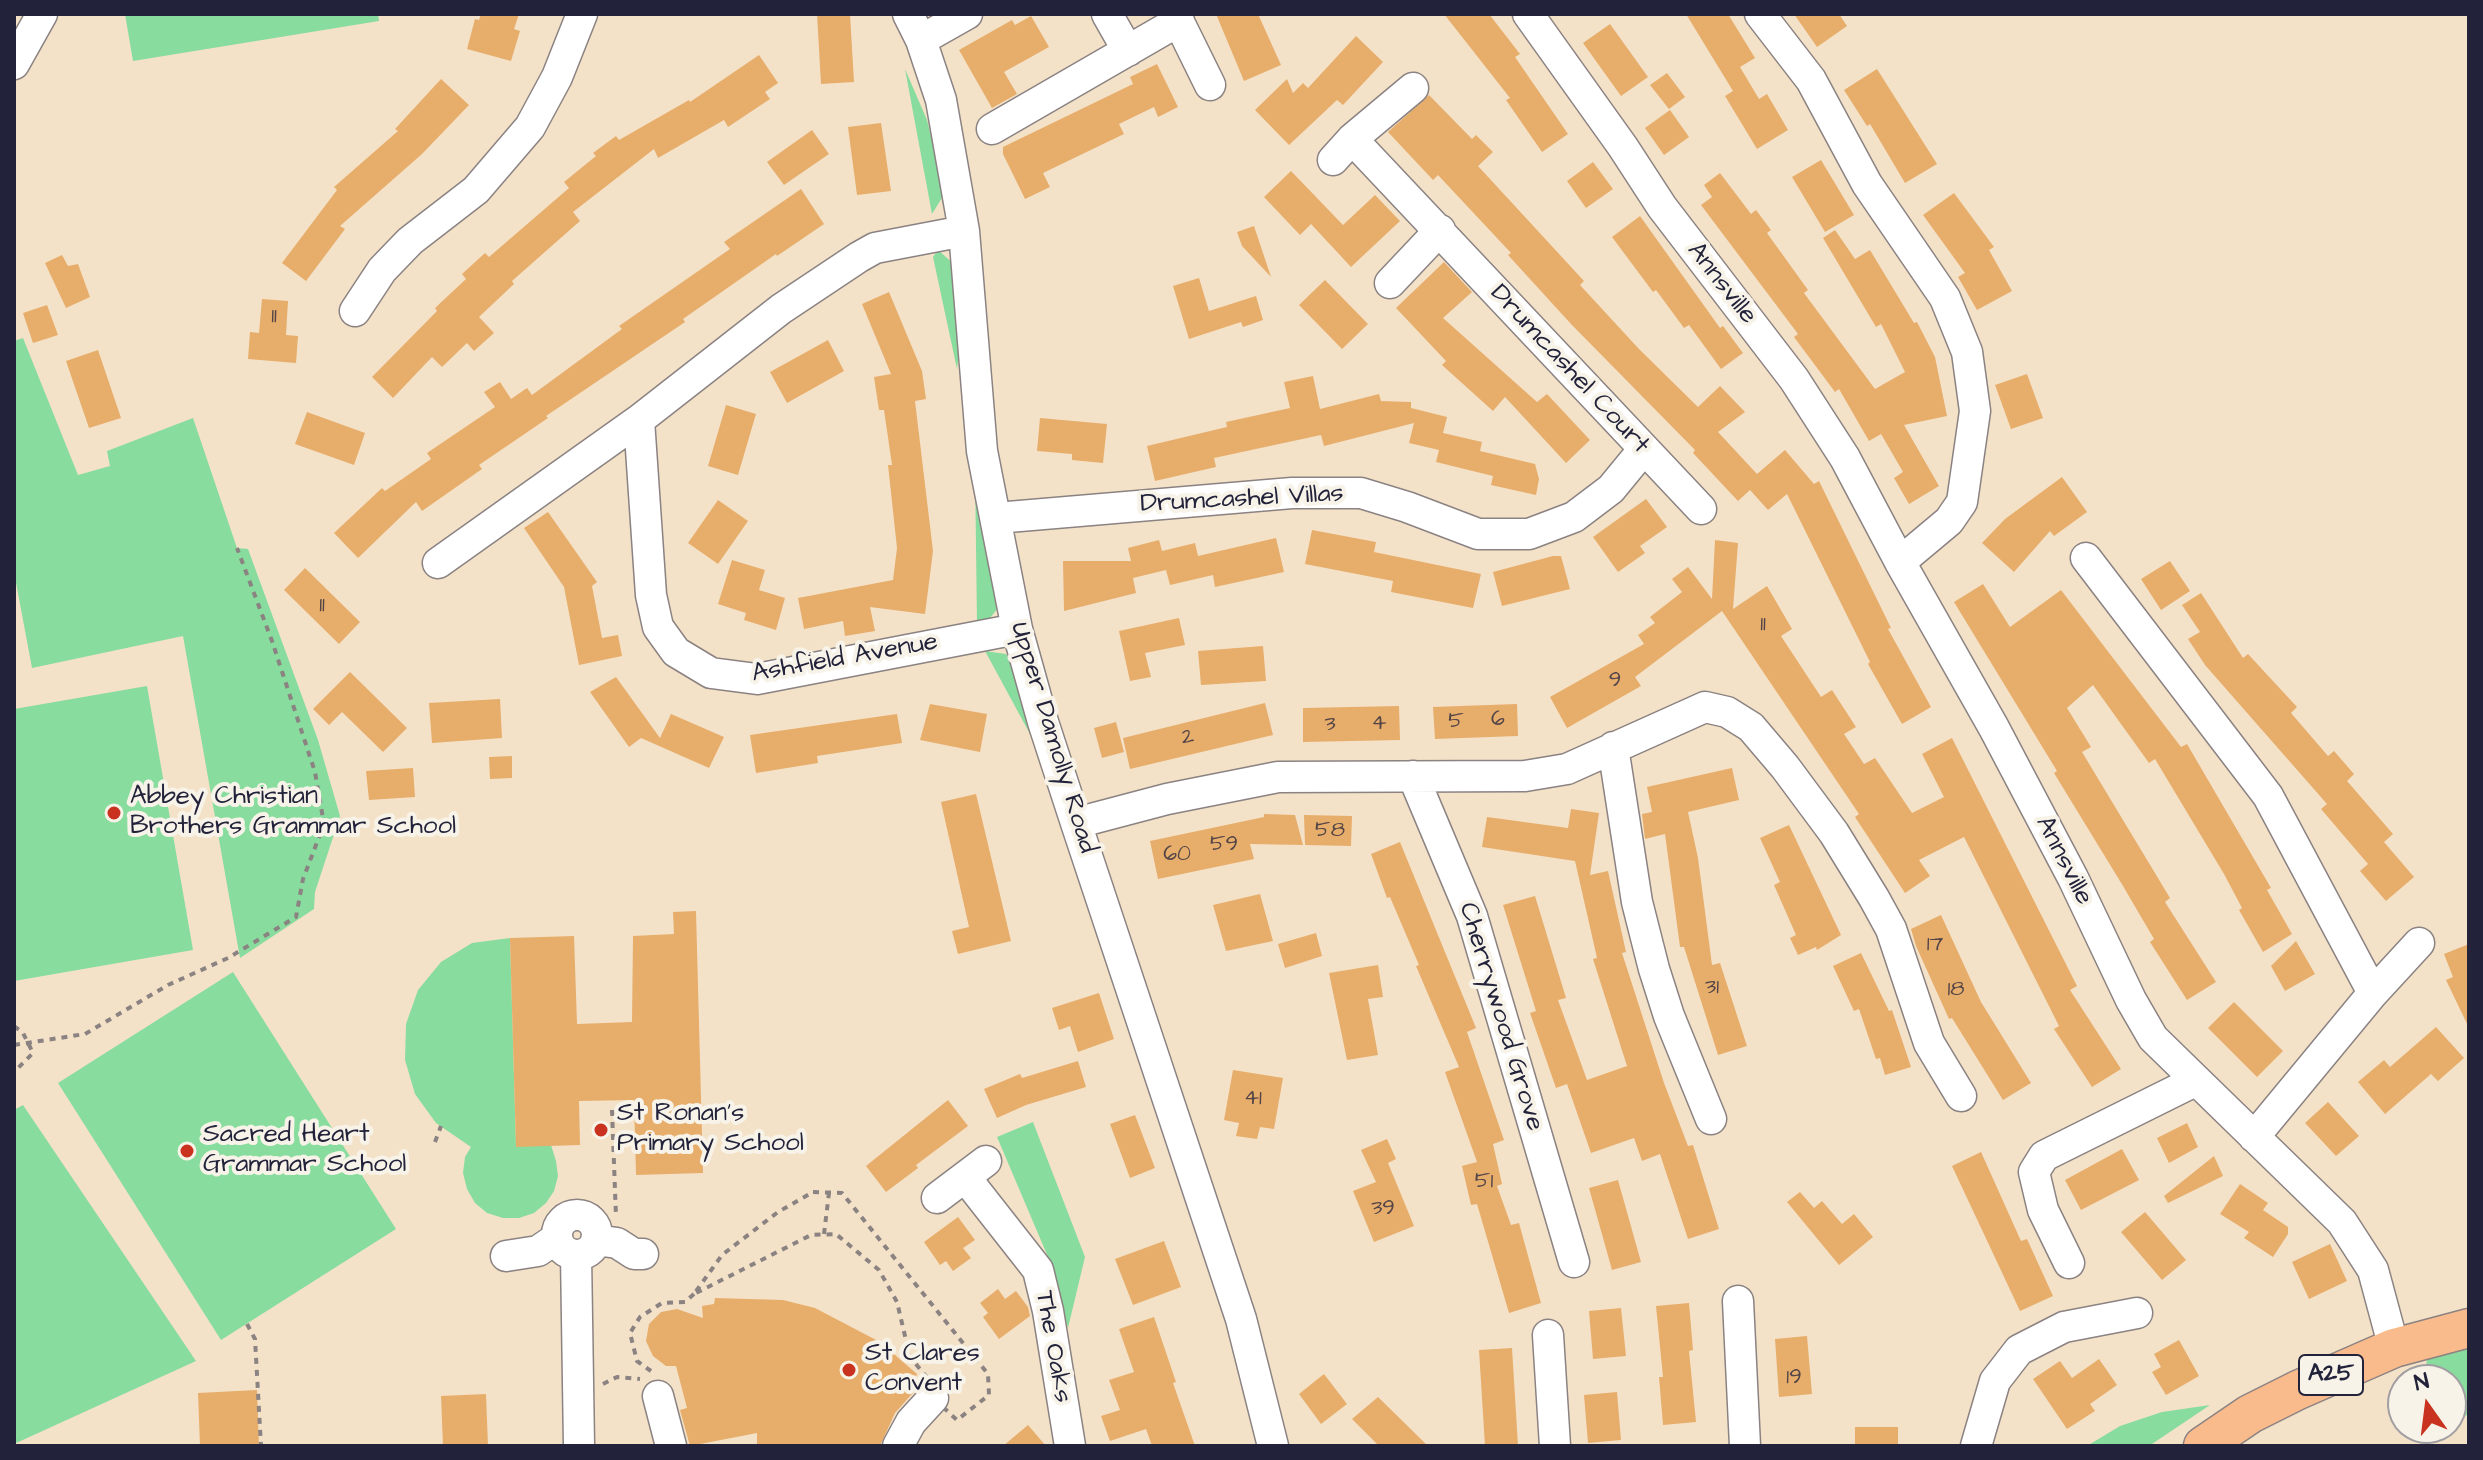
<!DOCTYPE html>
<html>
<head>
<meta charset="utf-8">
<style>
  body { margin:0 }
  #map { position:relative; width:2483px; height:1460px; overflow:hidden; background:#f4e2c8; font-family:"Architects Daughter",sans-serif }
  canvas { display:block }
  .frame { position:absolute; inset:0; border:16px solid #22223b; pointer-events:none }
  .north { position:absolute; left:2387px; top:1364px; width:80px; height:80px; box-sizing:border-box; background:#f7f3e8; border:2px solid #a29fa3; border-radius:50%; rotate:346deg; font-size:22px; font-weight:700; line-height:32px; text-align:center; color:#22223b }
  .north::after { content:''; display:block; margin:auto; width:28px; height:36px; background:#c8321e; clip-path:polygon(50% 0,100% 100%,50% 72%,0 100%) }
</style>
</head>
<body>
<div id="map">
<canvas width="2483" height="1460"></canvas>
<div class="frame"></div>
<div class="north">N</div>
</div>
<script>
const ctx = document.querySelector('canvas').getContext('2d');
ctx.lineJoin = 'round';
function paint(path, color) {
  ctx.fillStyle = color;
  ctx.fill(path, 'evenodd');
}
function toPath(rows) {
  const path = new Path2D();
  for (const r of rows) {
    if (r.length === 3) {
      path.moveTo(r[0] + r[2], r[1]);
      path.arc(r[0], r[1], r[2], 0, 2 * Math.PI);
      continue;
    }
    path.moveTo(r[0], r[1]);
    for (let i = 2; i < r.length; i += 2) path.lineTo(r[i], r[i + 1]);
  }
  return path;
}
function stroke(path, color, width, dash) {
  ctx.strokeStyle = color;
  ctx.lineWidth = width;
  ctx.lineCap = dash ? 'butt' : 'round';
  ctx.setLineDash(dash || []);
  ctx.stroke(path);
}
function drawText(font, color, halo, rows, align = 'center') {
  ctx.font = font + ' "Architects Daughter",sans-serif';
  ctx.lineWidth = 8;
  ctx.setLineDash([]);
  ctx.textBaseline = 'middle';
  ctx.strokeStyle = halo;
  ctx.fillStyle = color;
  for (const [text, x, y, turn = 0] of rows) {
    ctx.save();
    ctx.translate(x, y);
    ctx.rotate((+turn || 0) * Math.PI / 180);
    ctx.textAlign = isNaN(turn) ? turn : align;
    if (halo) ctx.strokeText(text, 0, 0);
    ctx.fillText(text, 0, 0);
    ctx.restore();
  }
}
paint(toPath([
  [125,14,378,14,379,21,133,61],
  [905,69,927,120,945,193,932,214],
  [938,250,955,265,965,304,957,369,933,257],
  [23,338,78,475,110,466,107,451,193,418,237,548,248,549,318,740,340,816,315,892,314,909,240,958,183,636,32,668,14,572,14,341],
  [975,470,998,608,990,618,977,624],
  [985,651,1006,654,1015,663,1043,758],
  [147,686,193,950,14,981,14,709],
  [510,938,516,1146,551,1145,556,1161,558,1176,554,1191,546,1203,534,1213,519,1218,503,1218,487,1213,475,1203,467,1189,463,1173,465,1157,471,1147,436,1123,415,1094,405,1060,406,1024,418,990,441,962,472,943],
  [233,972,396,1229,221,1340,58,1083],
  [23,1105,196,1361,14,1444,14,1110],
  [1033,1122,1085,1257,1068,1328,1051,1264,997,1137],
  [2469,1341,2469,1413,2453,1426,2451,1422,2451,1380,2427,1380,2424,1376,2427,1360,2438,1351],
  [2210,1405,2149,1446,2087,1446,2120,1426,2162,1412]
]), '#88dc9d');
paint(toPath([
  [481,14,519,14,514,29,520,31,511,61,467,49,475,19,479,20],
  [817,14,850,14,854,82,821,84],
  [1216,14,1258,14,1281,65,1244,81],
  [1444,14,1489,14,1520,54,1515,57,1568,134,1542,152,1506,100,1510,98],
  [1686,14,1728,14,1755,58,1740,67,1759,99,1767,94,1788,130,1757,149,1725,96,1733,91],
  [1794,14,1839,14,1847,26,1817,47],
  [1031,16,1049,47,1004,72,1017,94,992,108,959,50,1012,20,1015,25],
  [1610,24,1648,77,1621,96,1583,43],
  [1356,36,1383,62,1343,105,1337,100,1289,145,1255,110,1287,79,1293,93,1303,83,1308,88],
  [759,55,778,83,765,92,770,99,728,127,724,120,658,158,654,149,573,212,580,221,512,281,514,284,479,317,494,333,474,351,467,343,442,367,432,357,393,398,372,377,437,311,435,308,466,279,462,274,485,253,489,257,569,188,564,182,596,156,593,153,616,136,619,140,689,100,690,102],
  [1157,64,1178,107,1158,117,1154,107,1119,124,1124,134,1043,173,1050,187,1025,199,1003,154,1003,147,1133,84,1130,77],
  [1877,69,1937,164,1905,183,1870,124,1867,126,1844,90],
  [1667,73,1685,97,1669,109,1650,85],
  [441,79,469,105,422,154,340,226,345,229,306,281,282,263,337,190,334,187,398,131,395,129],
  [1429,95,1472,139,1476,135,1493,152,1478,166,1584,281,1580,285,1639,349,1698,407,1720,386,1745,412,1718,432,1757,474,1785,450,1814,484,1819,481,1891,628,1888,629,1931,707,1902,724,1868,664,1870,662,1787,494,1768,510,1750,490,1738,501,1693,453,1695,450,1571,324,1508,255,1511,253,1438,175,1433,180,1388,132],
  [1670,110,1689,137,1664,155,1645,128],
  [881,123,891,191,857,195,848,127],
  [812,130,829,154,784,185,767,162],
  [1821,160,1854,215,1825,232,1792,177],
  [1593,162,1613,189,1586,208,1567,181],
  [1291,171,1343,225,1375,195,1400,221,1351,267,1311,224,1300,235,1264,197],
  [1720,173,1751,214,1756,210,1771,230,1767,233,1808,290,1804,293,1875,389,1905,372,1881,324,1876,327,1823,238,1835,230,1855,259,1870,250,1914,323,1917,322,1935,357,1947,416,1904,425,1939,486,1909,504,1894,478,1903,472,1881,434,1869,441,1839,389,1835,392,1794,337,1798,334,1701,205,1712,197,1704,185],
  [801,189,824,224,777,256,776,254,683,319,685,322,546,416,548,418,479,465,482,469,422,511,416,502,358,558,334,533,382,488,385,491,431,459,427,453,495,407,484,392,500,382,511,399,527,388,532,395,622,329,619,326,730,249,724,242],
  [1954,193,1994,247,1989,250,2012,291,1977,310,1958,277,1965,273,1923,215],
  [1640,216,1720,328,1723,326,1743,353,1721,369,1689,325,1684,328,1656,290,1653,292,1612,237],
  [1254,226,1271,277,1242,246,1237,232],
  [62,255,68,266,78,264,90,297,66,308,45,263],
  [1444,262,1472,292,1443,318,1537,402,1547,394,1590,440,1566,463,1505,397,1493,411,1442,365,1446,361,1396,308],
  [1199,278,1209,311,1256,296,1263,320,1243,327,1241,322,1189,339,1173,286],
  [1325,280,1368,324,1342,349,1299,305],
  [889,292,922,371,926,399,915,401,933,551,925,614,870,607,875,631,845,636,843,621,804,629,798,598,893,580,897,548,888,465,892,465,884,410,879,410,874,377,891,374,862,304],
  [262,299,288,301,286,335,298,336,296,363,248,359,250,332,259,333],
  [47,305,58,335,33,343,23,313],
  [828,340,844,371,787,403,770,372],
  [98,350,121,418,89,428,66,361],
  [2027,374,2043,418,2011,429,1995,385],
  [1313,376,1320,409,1379,394,1381,401,1411,402,1411,408,1447,417,1443,433,1482,442,1480,451,1535,464,1539,479,1536,495,1491,485,1493,476,1436,462,1439,450,1409,443,1414,423,1324,446,1321,435,1214,458,1216,467,1155,481,1147,446,1227,427,1226,422,1290,408,1284,382],
  [726,405,756,414,738,475,708,466],
  [307,412,365,433,354,465,295,444],
  [1040,418,1107,424,1103,463,1072,460,1072,454,1037,451],
  [2062,477,2087,512,2054,536,2050,531,2014,572,1982,543,2005,519],
  [1646,499,1667,527,1640,546,1645,553,1618,572,1593,537],
  [718,500,748,521,718,564,688,543],
  [548,512,597,582,592,586,602,638,618,635,622,656,579,665,564,587,524,528],
  [1312,530,1376,542,1374,552,1481,574,1473,608,1391,592,1393,581,1305,564],
  [1276,538,1284,572,1215,587,1213,575,1170,585,1166,570,1133,578,1136,593,1064,611,1063,561,1131,561,1128,548,1159,540,1162,551,1195,543,1198,556],
  [1715,540,1738,543,1733,609,1767,586,1792,629,1781,636,1821,697,1832,690,1856,727,1844,734,1864,764,1875,758,1912,813,1944,797,1922,754,1952,738,2077,986,2070,990,2121,1069,2092,1087,2054,1029,2059,1026,1964,837,1919,860,1930,876,1905,893,1855,817,1859,814,1722,611,1635,677,1641,686,1567,728,1550,697,1644,644,1638,635,1655,623,1650,617,1682,592,1672,579,1688,567,1712,599],
  [1553,556,1561,556,1570,589,1502,606,1493,572],
  [732,560,765,570,759,590,785,598,776,630,744,620,746,613,718,604],
  [2170,561,2190,591,2161,610,2141,579],
  [305,568,360,622,339,644,284,590],
  [1983,584,2010,627,2061,590,2181,747,2187,744,2271,888,2267,890,2292,934,2263,952,2239,910,2242,908,2224,874,2155,759,2149,763,2093,685,2067,708,2091,747,2082,752,2170,898,2165,902,2216,982,2187,1000,2150,942,2154,939,2123,886,2054,773,2057,771,1954,602],
  [2201,593,2243,658,2248,654,2297,707,2291,713,2328,756,2334,751,2354,774,2347,781,2393,834,2384,842,2414,877,2386,901,2360,871,2368,864,2321,809,2327,804,2205,665,2188,639,2200,632,2182,605],
  [1179,618,1185,645,1145,653,1151,677,1130,681,1119,631],
  [1263,646,1266,681,1201,685,1198,651],
  [350,672,407,728,383,752,342,712,329,725,313,709],
  [616,677,660,738,671,714,724,737,709,768,641,738,629,747,590,692],
  [500,699,502,738,432,743,429,703],
  [1265,703,1273,735,1130,769,1123,738],
  [930,704,987,714,980,752,920,740],
  [1517,704,1518,736,1435,739,1433,707],
  [1399,706,1400,740,1303,742,1303,708],
  [897,714,902,743,817,756,818,763,756,773,750,735],
  [1116,722,1124,752,1102,758,1094,728],
  [512,756,512,778,490,779,489,757],
  [413,768,415,797,369,800,366,771],
  [1732,768,1739,800,1688,812,1698,858,1712,965,1720,963,1747,1046,1718,1055,1684,947,1680,947,1665,834,1645,839,1642,814,1652,812,1647,787],
  [976,794,1011,941,958,954,952,931,969,927,941,802],
  [1571,809,1599,813,1590,875,1608,871,1626,952,1622,953,1664,1083,1688,1146,1693,1145,1719,1229,1688,1239,1660,1154,1642,1161,1634,1138,1591,1153,1567,1084,1556,1088,1530,1013,1536,1011,1503,905,1535,896,1566,998,1558,1000,1587,1080,1627,1066,1593,959,1597,958,1575,861,1482,847,1487,817,1568,828],
  [1264,814,1295,815,1303,845,1250,844,1254,859,1158,879,1150,841,1264,817],
  [1304,815,1352,816,1351,846,1305,845],
  [1789,825,1841,935,1817,950,1816,947,1798,955,1790,938,1796,935,1774,885,1780,882,1760,838],
  [1400,842,1476,1028,1467,1032,1504,1140,1493,1144,1502,1184,1497,1186,1511,1225,1519,1223,1541,1303,1509,1313,1477,1204,1471,1205,1462,1166,1477,1162,1445,1072,1459,1067,1416,966,1419,965,1390,897,1387,898,1371,854],
  [1260,894,1273,941,1226,951,1213,905],
  [696,911,703,1173,636,1175,634,1100,579,1101,580,1145,516,1147,510,938,574,936,577,1024,632,1022,633,936,674,934,673,912],
  [1941,915,1981,1002,2031,1083,2003,1100,1952,1018,1949,1019,1916,946,1911,929],
  [1316,933,1322,956,1285,968,1278,944],
  [2296,941,2315,974,2285,991,2271,966],
  [2469,944,2469,1028,2446,980,2453,977,2444,954],
  [1861,953,1889,1011,1892,1010,1911,1067,1885,1075,1880,1058,1876,1059,1859,1009,1854,1011,1833,966],
  [1378,965,1383,997,1368,999,1378,1055,1347,1060,1329,973],
  [1099,993,1114,1039,1078,1052,1070,1026,1059,1030,1052,1008],
  [2234,1002,2283,1051,2257,1077,2208,1028],
  [2436,1027,2464,1058,2438,1081,2431,1074,2385,1114,2358,1082,2384,1060,2390,1067],
  [1078,1061,1086,1087,1026,1105,997,1118,984,1089,1020,1074,1022,1078],
  [1233,1070,1283,1078,1274,1129,1260,1127,1257,1139,1236,1136,1239,1123,1224,1120],
  [948,1100,968,1126,916,1165,918,1168,886,1192,866,1166],
  [2328,1102,2359,1136,2336,1156,2305,1123],
  [1135,1115,1155,1168,1130,1178,1110,1124],
  [2187,1123,2198,1147,2169,1163,2157,1138],
  [1387,1139,1396,1159,1388,1163,1414,1226,1374,1242,1353,1191,1376,1182,1361,1150],
  [2122,1149,2139,1180,2081,1210,2065,1180],
  [1981,1152,2021,1241,2027,1239,2053,1296,2020,1311,1952,1166],
  [2214,1156,2223,1176,2168,1203,2164,1196],
  [1618,1180,1641,1262,1612,1270,1589,1188],
  [2240,1184,2268,1203,2263,1210,2288,1227,2288,1234,2273,1257,2244,1238,2249,1232,2220,1214],
  [1800,1192,1814,1208,1822,1201,1842,1224,1854,1214,1873,1237,1839,1265,1787,1202],
  [2145,1212,2186,1260,2162,1280,2121,1232],
  [958,1217,975,1240,963,1248,971,1258,953,1271,946,1261,940,1265,924,1242],
  [1164,1241,1181,1287,1133,1305,1115,1259],
  [2330,1244,2347,1281,2309,1299,2292,1262],
  [998,1289,1005,1299,1016,1291,1028,1307,1030,1316,999,1339,983,1317,988,1313,980,1303],
  [715,1298,783,1300,815,1308,880,1342,917,1374,914,1381,920,1385,895,1413,880,1446,757,1446,757,1433,690,1446,680,1410,687,1408,676,1366,666,1366,653,1356,646,1341,649,1324,661,1312,677,1309,703,1318,702,1306,714,1304],
  [1689,1303,1693,1350,1689,1351,1696,1422,1663,1425,1659,1377,1663,1377,1656,1306],
  [1621,1308,1626,1356,1593,1359,1589,1311],
  [1154,1317,1176,1382,1173,1383,1195,1446,1152,1446,1146,1429,1110,1441,1101,1416,1120,1410,1109,1380,1134,1372,1119,1329],
  [1807,1336,1812,1394,1779,1397,1775,1339],
  [2179,1340,2199,1376,2166,1395,2152,1372,2161,1367,2154,1354],
  [1512,1348,1518,1446,1485,1446,1479,1350],
  [2099,1359,2117,1385,2090,1404,2095,1411,2067,1429,2033,1379,2060,1361,2072,1378],
  [1324,1374,1347,1404,1321,1424,1299,1394],
  [257,1390,259,1446,200,1446,198,1393],
  [1617,1392,1621,1440,1588,1443,1584,1395],
  [486,1394,488,1446,443,1446,441,1396],
  [1378,1397,1428,1446,1379,1446,1352,1419],
  [1028,1425,1046,1446,1003,1446],
  [1855,1427,1898,1427,1898,1446,1855,1446]
]), '#e7ad6b');
const minor = toPath([
  [908,14,921,40,941,100,964,231,982,451,1017,629,1043,722,1076,823,1241,1319,1273,1446],
  [1107,14,1128,51],
  [1175,14,1210,85],
  [1528,14,1623,147,1662,207,1794,379,1845,458,1900,562,1994,728,2073,878,2131,1000,2153,1038,2342,1222,2373,1270,2394,1348],
  [1760,14,1811,80,1867,184,1945,298,1967,352,1975,411,1962,502,1949,521,1900,562],
  [921,40,967,14],
  [14,64,42,14],
  [992,129,1179,21],
  [1352,139,1701,509],
  [1333,160,1352,139,1413,88],
  [1390,283,1440,230],
  [355,311,382,270,410,241,476,190,530,127,557,77,582,14],
  [639,420,651,595,658,627,676,652,711,673,757,679,1017,629],
  [996,518,1292,493,1361,493,1407,507,1478,534,1529,534,1574,517,1611,489,1643,450],
  [2086,558,2268,796,2373,993],
  [438,563,639,420,781,309,859,257,875,248,964,231],
  [1613,747,1637,902,1654,969,1669,1016,1711,1119],
  [1413,776,1472,916,1574,1262],
  [1076,823,1167,799,1278,777,1525,776,1567,769,1705,707,1727,712,1751,727,1785,767,1834,833,1874,898,1891,929,1929,1043,1961,1096],
  [2254,1137,2373,993,2419,943],
  [965,1177,1038,1270,1048,1311,1070,1446],
  [937,1198,986,1161],
  [577,1235,20],
  [596,1240,617,1243,634,1254,643,1254],
  [576,1255,579,1446],
  [506,1256,538,1251,557,1238],
  [2069,1263,2043,1210,2034,1172,2044,1156,2195,1081],
  [1738,1301,1745,1446],
  [1548,1335,1555,1446],
  [658,1396,671,1446],
  [898,1446,911,1422,933,1398],
  [1976,1446,1995,1381,2019,1350,2064,1327,2137,1313]
]);
const major = toPath([
  [2203,1446,2250,1414,2298,1390,2394,1348,2469,1328]
]);
stroke(minor, '#8b8282', 33);
stroke(major, '#8b8282', 41);
stroke(toPath([
  [14,1026,23,1033,33,1053,14,1072],
  [14,1045,85,1034,168,985,228,958,296,917,303,879,324,824,315,772,272,641,237,548],
  [612,1110,616,1217],
  [435,1142,441,1126],
  [813,1192,842,1193,988,1374,989,1395,957,1420,933,1398,940,1393,910,1357,897,1302,879,1270,836,1234,811,1235,694,1294,722,1255,778,1212,813,1192],
  [824,1234,829,1193],
  [247,1324,255,1339,261,1446],
  [651,1371,637,1361,630,1333,640,1317,662,1303,685,1302,694,1294],
  [603,1384,617,1377,640,1379]
]), '#8b8282', 4, [6, 6]);
stroke(minor, '#fff', 30);
stroke(major, '#fabb8c', 38);
for (const [x, y, r, color] of [
  [114,813,8,"#c8321e"],
  [601,1130,8,"#c8321e"],
  [187,1151,8,"#c8321e"],
  [849,1370,8,"#c8321e"]
]) {
  const dot = new Path2D();
  dot.arc(x, y, r, 0, 2 * Math.PI);
  ctx.fillStyle = color;
  ctx.fill(dot);
  stroke(dot, '#f7f3e8', 3);
}
drawText('22px', '#534547', null, [
  ["11",274,317],
  ["11",322,606],
  ["11",1763,625],
  ["9",1615,681],
  ["6",1498,720],
  ["5",1456,722],
  ["4",1379,724],
  ["3",1330,725],
  ["2",1188,738],
  ["58",1330,831],
  ["59",1224,845],
  ["60",1177,855],
  ["17",1935,945],
  ["31",1712,988],
  ["18",1956,990],
  ["41",1253,1099],
  ["51",1484,1182],
  ["39",1383,1209],
  ["19",1794,1378]
]);
for (const [x, y, w] of [
  [2331,1375,64]
]) {
  const box = new Path2D();
  box.roundRect(x - w / 2, y - 20, w, 40, 6);
  ctx.fillStyle = '#f7f3e8';
  ctx.fill(box);
  stroke(box, '#22223b', 2);
}
drawText('bold 24px', '#22223b', null, [
  ["A25",2331,1375]
]);
drawText('26px', '#22223b', '#f7f3e8', [
  ["Annsville",1721,284,52],
  ["Drumcashel Court",1569,370,47],
  ["Drumcashel Villas",1242,500,-3],
  ["Ashfield Avenue",845,659,-10],
  ["Upper Damolly Road",1052,738,73],
  ["Annsville",2063,861,63],
  ["Cherrywood Grove",1500,1017,73],
  ["The Oaks",1052,1347,80]
]);
drawText('26px', '#22223b', '#f7f3e8', [
  ["Abbey Christian",130,798],
  ["Brothers Grammar School",130,828],
  ["St Ronan's",617,1115],
  ["Primary School",617,1145],
  ["Sacred Heart",203,1136],
  ["Grammar School",203,1166],
  ["St Clares",865,1355],
  ["Convent",865,1385]
], 'left');
</script>
</body>
</html>
